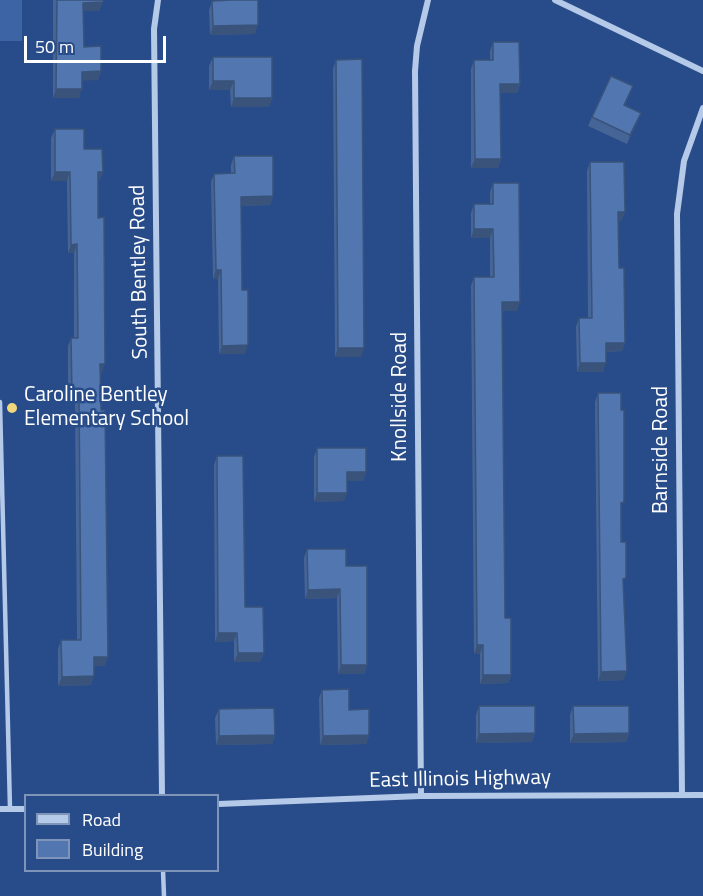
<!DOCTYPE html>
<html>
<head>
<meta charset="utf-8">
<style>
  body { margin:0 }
  #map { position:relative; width:703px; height:896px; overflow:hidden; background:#284c89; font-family:"Titillium Web",sans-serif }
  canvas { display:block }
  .legend { position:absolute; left:24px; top:794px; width:195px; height:78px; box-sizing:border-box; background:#284c89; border:2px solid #7e94b8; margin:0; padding:8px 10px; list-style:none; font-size:18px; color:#fff }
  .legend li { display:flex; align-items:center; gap:12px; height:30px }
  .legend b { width:30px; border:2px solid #7e94b8 }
  .scale { position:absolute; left:24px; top:36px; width:142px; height:27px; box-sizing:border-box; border:3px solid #fff; border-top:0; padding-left:8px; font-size:18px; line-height:21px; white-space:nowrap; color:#fff; -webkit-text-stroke:4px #284c89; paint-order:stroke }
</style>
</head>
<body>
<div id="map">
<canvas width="703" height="896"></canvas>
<ul class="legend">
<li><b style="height:8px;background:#b5c9e9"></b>Road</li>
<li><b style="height:16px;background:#5176b0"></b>Building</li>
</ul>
<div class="scale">50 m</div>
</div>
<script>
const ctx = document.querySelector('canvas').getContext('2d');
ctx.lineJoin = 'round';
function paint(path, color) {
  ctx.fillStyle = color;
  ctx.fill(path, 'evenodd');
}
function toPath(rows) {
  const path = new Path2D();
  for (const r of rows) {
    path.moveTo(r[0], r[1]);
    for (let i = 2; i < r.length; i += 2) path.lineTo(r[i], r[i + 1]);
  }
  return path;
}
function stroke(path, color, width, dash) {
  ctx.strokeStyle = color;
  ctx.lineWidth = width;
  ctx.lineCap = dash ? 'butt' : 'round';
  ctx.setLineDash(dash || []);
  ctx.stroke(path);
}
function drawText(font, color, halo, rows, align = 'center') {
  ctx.font = font + ' "Titillium Web",sans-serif';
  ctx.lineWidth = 5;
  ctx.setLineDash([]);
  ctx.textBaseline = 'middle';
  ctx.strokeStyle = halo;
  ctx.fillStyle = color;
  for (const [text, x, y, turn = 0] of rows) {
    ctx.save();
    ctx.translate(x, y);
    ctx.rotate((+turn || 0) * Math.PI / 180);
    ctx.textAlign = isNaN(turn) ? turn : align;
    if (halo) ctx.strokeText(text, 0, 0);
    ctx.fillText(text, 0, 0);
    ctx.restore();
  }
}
paint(toPath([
  [0,0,22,0,22,41,0,41]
]), '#3d65a6');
stroke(toPath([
  [0,402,10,809],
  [163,870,164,896]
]), '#b5c9e9', 4.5);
stroke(toPath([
  [158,0,154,29,162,796],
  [555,0,703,71],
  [682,795,677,214,684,161,703,108],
  [421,796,415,71,417,46,428,0],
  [218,804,421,796,703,795],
  [0,809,26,809]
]), '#b5c9e9', 6);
paint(toPath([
  [53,0,103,0,99,11,83,11,84,47,101,71,98,80,82,80,79,98,53,98],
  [228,0,258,0,255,34,210,35,209,10,212,1],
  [493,42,520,84,517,93,500,93,501,159,498,168,471,168,471,69,474,60,490,60,490,51],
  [213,57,272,98,269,107,231,107,230,90,209,90,209,66],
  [336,60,361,357,335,357,333,69],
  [633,86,625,105,641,113,627,144,588,126,592,117],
  [55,129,84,149,103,172,99,181,98,181,102,373,100,373,105,666,94,666,91,685,58,686,58,649,61,640,77,640,75,403,68,403,68,346,71,338,74,338,74,253,68,253,67,181,51,181,51,138],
  [234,156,273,196,270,205,241,206,242,290,245,354,219,354,218,279,213,279,211,182,214,174,231,173,231,165],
  [590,162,625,212,621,221,619,221,619,268,625,343,622,351,606,352,603,372,577,372,576,327,579,318,588,318,587,171],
  [493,183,517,311,502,311,505,618,511,675,508,683,480,684,480,654,474,654,471,286,474,277,490,277,490,238,471,238,471,213,474,204,490,204,490,192],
  [598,393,621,511,623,587,624,680,598,681,595,402],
  [317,448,366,472,363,481,347,481,344,501,314,502,314,457],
  [217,456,245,607,264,653,260,662,234,662,234,641,215,642,214,465],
  [307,549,346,566,367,665,364,674,338,674,337,598,305,599,304,558],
  [322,690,349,710,369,735,366,744,320,745,319,698],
  [479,706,535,733,532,742,476,743,476,715],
  [573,706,629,733,626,742,570,743,570,715],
  [219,709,275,735,272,744,216,745,215,718]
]), '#466597');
paint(toPath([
  [103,2,99,11,80,11,83,3],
  [258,25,255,34,210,35,213,26],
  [101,71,98,80,79,81,82,72],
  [213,81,234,81,230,90,209,90],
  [500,84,520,84,517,93,497,93],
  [56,89,82,89,79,98,53,98],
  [234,98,272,98,269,107,231,107],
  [641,113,638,121,627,144,630,135],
  [475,159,501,159,498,168,471,168],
  [55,172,70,172,67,181,51,181],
  [98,172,103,172,99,181,94,181],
  [273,196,270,205,238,206,241,197],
  [618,212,625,212,621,221,615,221],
  [474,229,493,229,490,238,471,238],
  [77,244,74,253,68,253,71,245],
  [216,270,221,270,218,279,213,279],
  [502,302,520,302,517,311,498,311],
  [606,343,625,343,622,351,603,352],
  [248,345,245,354,219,354,222,346],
  [338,348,364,348,361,357,335,357],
  [580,363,606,363,603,372,577,372],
  [100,364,105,364,102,373,97,373],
  [72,394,79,394,75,403,68,403],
  [347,472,366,472,363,481,344,481],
  [317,493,347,493,344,501,314,502],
  [340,589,337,598,305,599,308,590],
  [218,633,237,633,234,641,215,642],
  [477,645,483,645,480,654,474,654],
  [238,653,264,653,260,662,234,662],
  [94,657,108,657,105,666,91,666],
  [341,665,367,665,364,674,338,674],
  [627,671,624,680,598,681,601,672],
  [483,675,511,675,508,683,480,684],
  [94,676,91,685,58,686,62,677],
  [535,733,532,742,476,743,479,734],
  [629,733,626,742,570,743,574,734],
  [275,735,272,744,216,745,219,736],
  [369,735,366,744,320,745,323,736]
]), '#39537b');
const building = toPath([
  [57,0,103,0,103,2,83,3,84,47,101,46,101,71,82,72,82,89,56,89,57,0],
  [232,0,258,0,258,25,213,26,212,1,232,0],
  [493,42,519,42,520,84,500,84,501,159,475,159,474,60,493,60,493,42],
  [213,57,272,57,272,98,234,98,234,81,213,81,213,57],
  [362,59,364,348,338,348,336,60,362,59],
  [611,76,633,86,624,105,641,113,630,135,592,117,611,76],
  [55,129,84,129,84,149,102,149,103,172,98,172,98,218,104,217,105,364,100,364,101,410,105,410,108,657,94,657,94,676,62,677,61,640,81,640,79,394,72,394,71,338,78,338,77,244,71,245,70,172,55,172,55,129],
  [234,156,273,156,273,196,241,197,242,290,248,290,248,345,222,346,221,270,216,270,214,174,235,173,234,156],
  [590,162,624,162,625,212,618,212,619,268,624,268,625,343,606,343,606,363,580,363,579,318,592,318,590,162],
  [493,183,519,183,520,302,502,302,505,618,511,618,511,675,483,675,483,645,477,645,474,277,494,277,493,229,474,229,474,204,493,204,493,183],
  [598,393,621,393,621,410,624,410,624,502,621,503,621,542,626,542,626,578,623,579,627,671,601,672,598,393],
  [317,448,366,448,366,472,347,472,347,493,317,493,317,448],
  [217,456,243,456,245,607,263,607,264,653,238,653,237,633,218,633,217,456],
  [307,549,346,549,346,566,367,566,367,665,341,665,340,589,308,590,307,549],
  [349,689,349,710,369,709,369,735,323,736,322,690,349,689],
  [479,706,535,706,535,733,479,734,479,706],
  [573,706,629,706,629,733,574,734,573,706],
  [274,708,275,735,219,736,219,709,274,708]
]);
paint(building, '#5176b0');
stroke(building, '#39537b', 1.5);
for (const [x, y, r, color] of [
  [12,408,6,"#f1d67c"]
]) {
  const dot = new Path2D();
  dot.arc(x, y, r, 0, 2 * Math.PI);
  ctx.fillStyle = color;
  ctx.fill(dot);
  stroke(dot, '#284c89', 2);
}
drawText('21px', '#fff', '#284c89', [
  ["South Bentley Road",140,272,-91],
  ["Knollside Road",401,397,-90],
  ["Barnside Road",662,450,-90],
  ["East Illinois Highway",460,780,-1]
]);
drawText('21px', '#fff', '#284c89', [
  ["Caroline Bentley",24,396],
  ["Elementary School",24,420]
], 'left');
</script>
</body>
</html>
